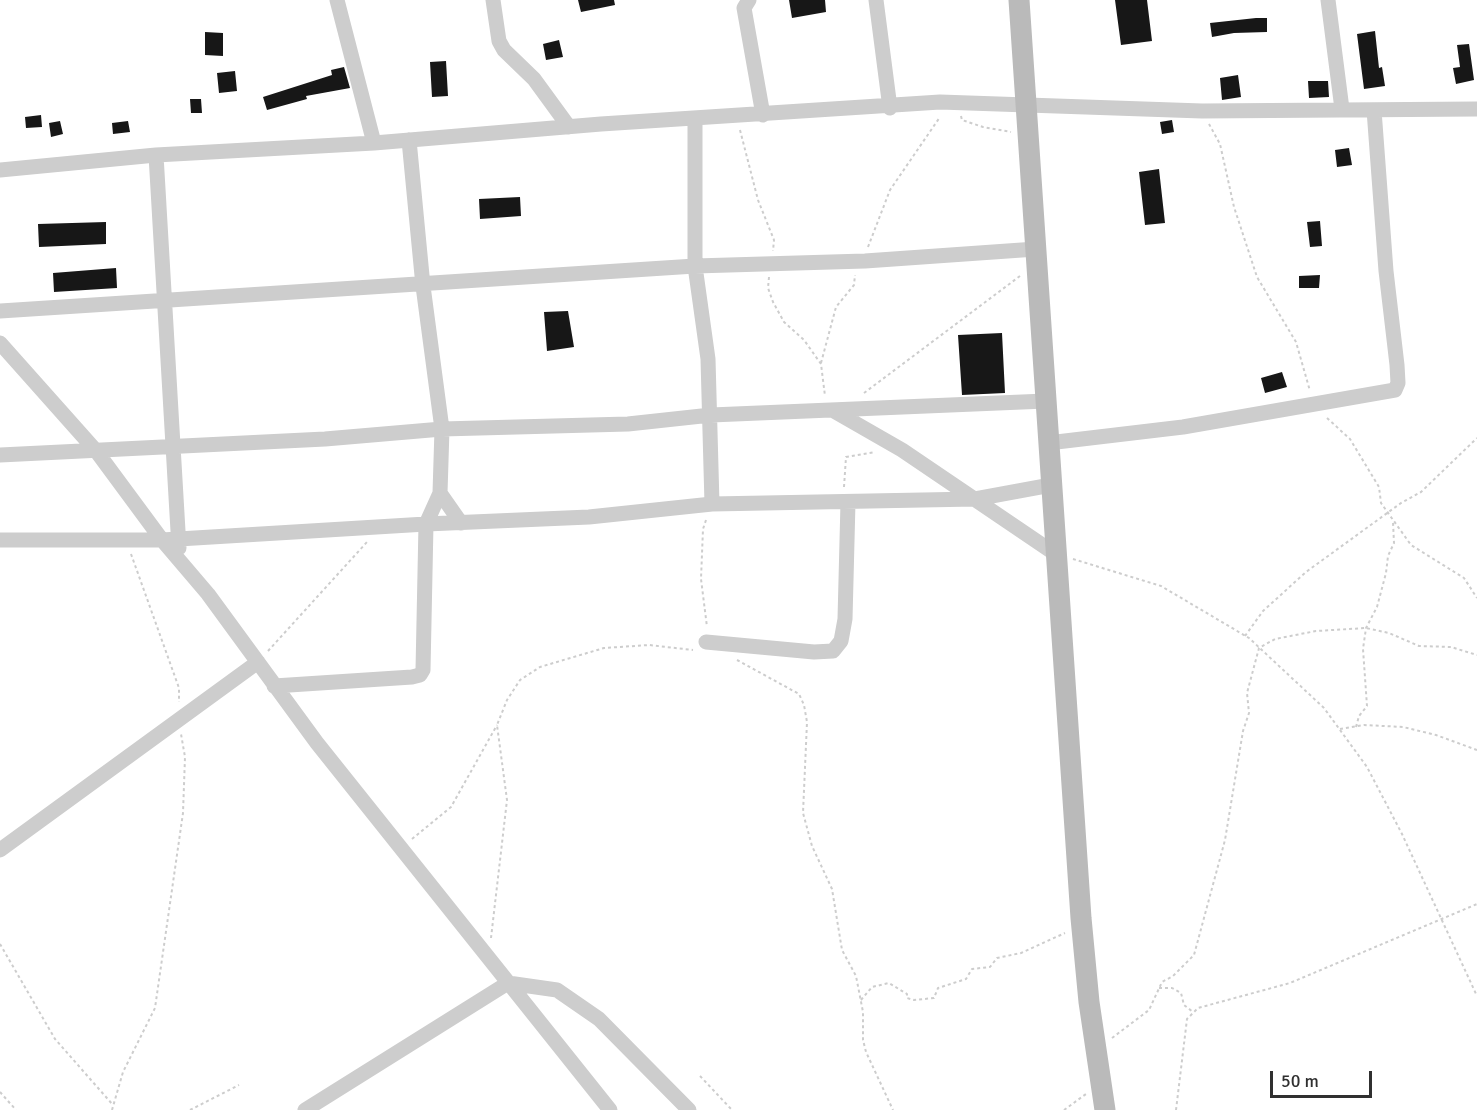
<!DOCTYPE html>
<html>
<head>
<meta charset="utf-8">
<style>
  body { margin:0 }
  #map { position:relative; width:1477px; height:1110px; overflow:hidden; background:#fff; font-family:Signika,sans-serif }
  canvas { display:block }
  .scale { position:absolute; left:1270px; top:1071px; width:102px; height:27px; box-sizing:border-box; border:3px solid #303030; border-top:0; padding-left:8px; font-size:18px; line-height:21px; white-space:nowrap; color:#303030; -webkit-text-stroke:4px #fff; paint-order:stroke }
</style>
</head>
<body>
<div id="map">
<canvas width="1477" height="1110"></canvas>
<div class="scale">50 m</div>
</div>
<script>
const ctx = document.querySelector('canvas').getContext('2d');
ctx.lineJoin = 'round';
function paint(path, color) {
  ctx.fillStyle = color;
  ctx.fill(path, 'evenodd');
}
function toPath(rows) {
  const path = new Path2D();
  for (const r of rows) {
    path.moveTo(r[0], r[1]);
    for (let i = 2; i < r.length; i += 2) path.lineTo(r[i], r[i + 1]);
  }
  return path;
}
function stroke(path, color, width, dash) {
  ctx.strokeStyle = color;
  ctx.lineWidth = width;
  ctx.lineCap = dash ? 'butt' : 'round';
  ctx.setLineDash(dash || []);
  ctx.stroke(path);
}
paint(toPath([
  [578,0,614,0,615,5,581,12],
  [789,0,825,0,826,12,792,18],
  [1115,0,1147,0,1152,41,1121,45],
  [1256,18,1267,18,1267,32,1234,33,1212,37,1210,23],
  [1375,31,1379,68,1382,67,1385,86,1364,89,1357,34],
  [205,32,223,33,223,56,205,55],
  [559,40,563,57,546,60,543,44],
  [1469,44,1474,80,1456,84,1453,68,1460,67,1457,45],
  [446,61,448,96,432,97,430,62],
  [344,67,350,88,306,96,307,99,267,110,263,97,332,75,331,70],
  [235,71,237,91,219,93,217,73],
  [1238,75,1241,97,1222,100,1220,78],
  [1308,81,1328,81,1329,97,1309,98],
  [190,99,201,99,202,113,191,113],
  [41,115,42,127,26,128,25,117],
  [1172,120,1174,132,1162,134,1160,122],
  [60,121,63,134,51,137,49,123],
  [128,121,130,132,113,134,112,123],
  [1349,148,1352,165,1337,167,1335,150],
  [1159,169,1165,223,1145,225,1139,172],
  [520,197,521,216,480,219,479,199],
  [1320,221,1322,246,1310,247,1307,222],
  [106,222,106,244,39,247,38,224],
  [116,268,117,288,54,292,53,273],
  [1320,275,1319,288,1299,288,1299,276],
  [568,311,574,347,547,351,544,312],
  [1002,333,1005,393,962,395,958,335],
  [1282,372,1287,387,1265,393,1261,378]
]), '#171717');
stroke(toPath([
  [961,116,962,120,983,127,1011,132],
  [1209,124,1220,144,1234,207,1257,277,1296,342,1310,391],
  [740,130,758,200,774,240,773,251],
  [868,247,890,190,940,117],
  [769,277,768,288,773,302,784,322,804,340,821,364,825,396],
  [821,363,836,307,854,285,855,275],
  [864,393,1020,276],
  [1327,418,1350,439,1379,487,1381,503,1411,545,1464,578,1477,598],
  [844,487,846,457,875,452],
  [706,520,703,529,701,579,707,627],
  [131,554,179,688,179,702],
  [1073,559,1161,586,1249,638,1324,708,1367,767,1402,834,1477,996],
  [1245,636,1263,611,1306,572,1401,503,1421,492,1477,438],
  [268,651,367,542],
  [737,660,799,694,804,705,807,722,803,813,812,846,832,889,842,950,856,976,863,1012,863,1040,866,1052,893,1110],
  [1356,727,1359,716,1367,706,1363,649,1366,628,1377,607,1386,573,1388,556,1394,543,1393,522],
  [1340,729,1364,725,1403,727,1436,735,1477,750],
  [412,839,451,807,497,725],
  [491,938,507,800,497,725,507,700,520,680,540,667,604,648,649,645,693,650],
  [0,944,55,1039,113,1105],
  [1159,988,1172,988,1181,993,1184,1005,1193,1012],
  [861,1000,872,987,889,983,907,994,907,998,914,1000,934,998,938,988,966,979,972,969,990,967,997,958,1021,953,1065,933],
  [1112,1038,1149,1010,1162,982,1173,976,1194,955,1225,840,1243,731,1249,713,1247,693,1259,648,1275,639,1316,631,1366,628,1389,633,1419,646,1451,647,1477,655],
  [700,1076,732,1110],
  [0,1092,16,1110],
  [112,1110,123,1072,155,1008,183,813,185,757,181,734],
  [190,1110,239,1085],
  [1064,1110,1086,1094],
  [1176,1110,1187,1019,1198,1008,1290,983,1477,904]
]), '#cdcdcd', 2, [3, 3]);
stroke(toPath([
  [337,0,374,143],
  [493,0,499,41,504,50,534,79,569,127],
  [749,0,744,8,763,115],
  [876,0,890,108],
  [1328,0,1342,109],
  [156,155,179,548],
  [0,170,156,155,374,143,601,124,940,102,1202,111,1477,109],
  [0,311,695,266,695,119],
  [0,343,97,452,162,540,208,594,317,743,610,1110],
  [834,411,902,450,1054,553],
  [1048,443,1183,427,1395,390,1398,383,1397,365,1386,271,1374,110],
  [0,455,325,439,442,429,628,424,711,415,1046,401],
  [440,493,461,523],
  [712,504,708,359,695,266,865,261,1036,249],
  [0,540,162,540,426,524,589,517,712,504,975,499,1051,485],
  [706,642,814,652,833,651,841,641,845,619,848,502],
  [274,686,412,677,420,675,423,670,426,524,440,493,442,429,423,286,409,140],
  [0,850,258,662],
  [305,1110,508,983,557,990,599,1019,689,1110]
]), '#cdcdcd', 15);
stroke(toPath([
  [1019,0,1081,918,1089,1002,1105,1110]
]), '#bababa', 21);
</script>
</body>
</html>
